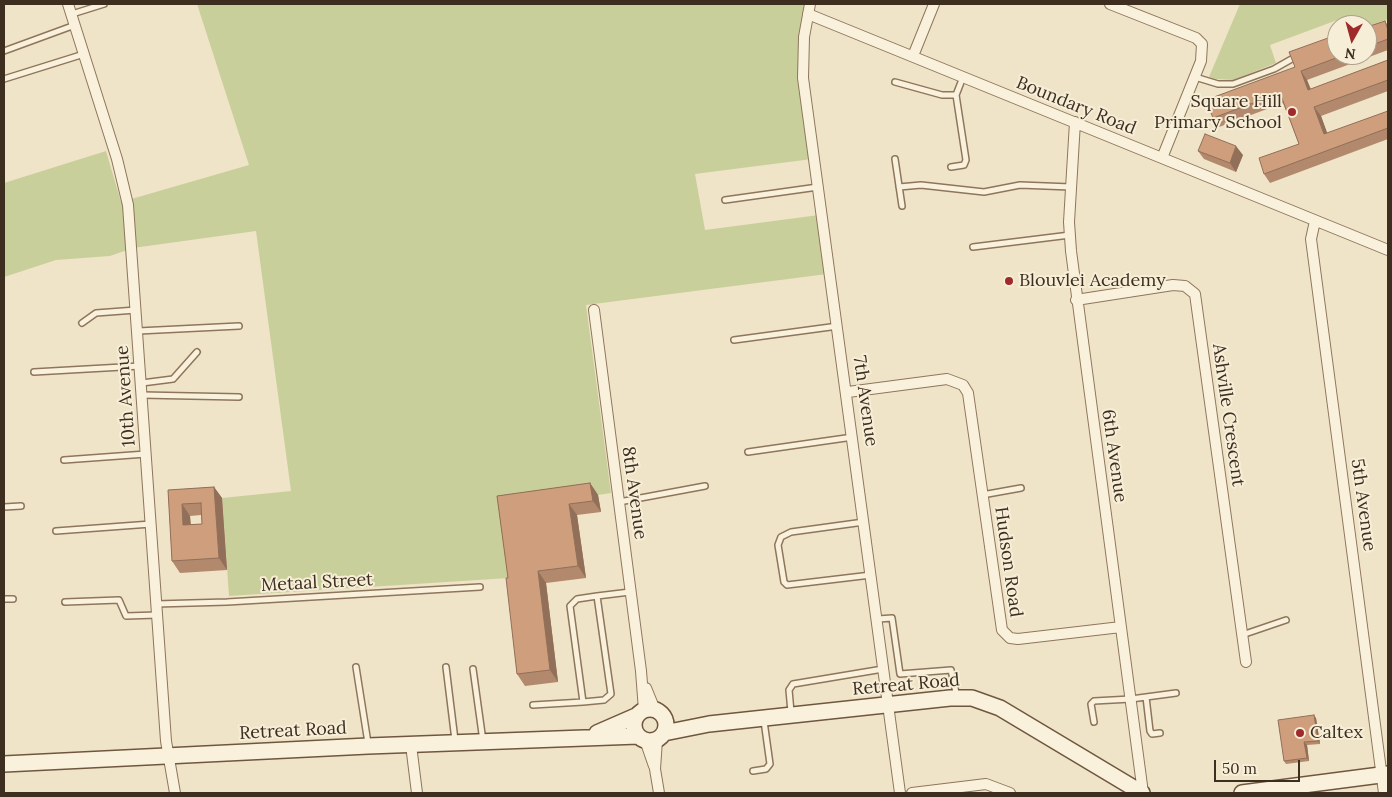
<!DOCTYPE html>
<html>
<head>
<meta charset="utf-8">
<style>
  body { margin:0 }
  #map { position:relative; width:1392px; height:797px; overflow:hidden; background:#f0e4c8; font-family:Lora,serif }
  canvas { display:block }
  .frame { position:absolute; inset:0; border:5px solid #3d2e20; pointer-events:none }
  .north { position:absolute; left:1327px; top:15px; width:50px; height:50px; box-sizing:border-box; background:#f7eed8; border:1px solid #ada18e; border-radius:50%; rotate:187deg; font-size:14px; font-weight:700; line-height:20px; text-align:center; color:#3d2e20 }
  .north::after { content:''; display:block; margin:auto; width:18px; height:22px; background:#9e2a2b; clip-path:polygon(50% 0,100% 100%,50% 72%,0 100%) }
  .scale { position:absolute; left:1214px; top:760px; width:86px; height:22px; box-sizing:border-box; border:2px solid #3d2e20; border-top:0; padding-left:6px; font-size:15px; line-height:18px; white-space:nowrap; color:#3d2e20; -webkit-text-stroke:4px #f7eed8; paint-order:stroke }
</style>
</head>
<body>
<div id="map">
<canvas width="1392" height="797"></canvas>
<div class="frame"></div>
<div class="north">N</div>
<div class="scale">50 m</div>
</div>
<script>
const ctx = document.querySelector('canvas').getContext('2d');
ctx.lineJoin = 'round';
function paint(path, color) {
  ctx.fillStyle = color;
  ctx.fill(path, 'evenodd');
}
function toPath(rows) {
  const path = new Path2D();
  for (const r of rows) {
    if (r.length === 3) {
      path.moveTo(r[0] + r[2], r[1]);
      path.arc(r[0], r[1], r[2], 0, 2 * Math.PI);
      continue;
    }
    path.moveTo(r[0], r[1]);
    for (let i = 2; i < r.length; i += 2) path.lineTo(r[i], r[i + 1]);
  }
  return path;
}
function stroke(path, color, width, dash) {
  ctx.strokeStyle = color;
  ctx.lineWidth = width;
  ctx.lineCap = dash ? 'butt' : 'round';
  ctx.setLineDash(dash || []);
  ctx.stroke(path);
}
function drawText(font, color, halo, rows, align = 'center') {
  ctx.font = font + ' Lora,serif';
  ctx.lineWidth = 4;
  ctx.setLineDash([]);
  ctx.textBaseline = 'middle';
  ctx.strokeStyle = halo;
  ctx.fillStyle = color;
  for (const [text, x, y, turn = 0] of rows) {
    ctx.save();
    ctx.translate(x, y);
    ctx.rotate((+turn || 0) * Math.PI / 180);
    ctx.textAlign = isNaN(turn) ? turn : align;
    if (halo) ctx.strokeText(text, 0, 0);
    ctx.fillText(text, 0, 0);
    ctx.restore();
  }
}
paint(toPath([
  [197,4,811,4,802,37,812,159,695,174,705,230,819,215,827,274,586,305,611,493,598,495,509,578,229,596,222,498,291,491,256,231,133,248,110,256,56,260,4,277,4,183,106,151,121,202,249,165],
  [1240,4,1388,4,1388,19,1367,27,1367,25,1342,25,1340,19,1270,45,1276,63,1233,80,1215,79,1209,77]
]), '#c9cf9b');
const lane = toPath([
  [72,14,104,4],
  [4,51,75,25],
  [1195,77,1218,84,1233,84,1274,69,1297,56],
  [4,79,84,54],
  [895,82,942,95,956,95,966,160,964,165,951,167],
  [956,95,963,77],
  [895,159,902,206],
  [899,187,921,185,984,192,1020,185,1071,187],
  [725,200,818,187],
  [973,247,1070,235],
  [82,323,96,313,136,310],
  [138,331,239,326],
  [734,340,838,326],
  [34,372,140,366],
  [142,383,173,379,197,352],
  [142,395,239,397],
  [748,452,853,437],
  [64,460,146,454],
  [982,495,1021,488],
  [619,502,705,486],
  [4,507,21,506],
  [864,522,791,532,781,537,778,545,784,582,787,585,871,575],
  [56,531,151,524],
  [597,596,611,694,604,700,583,702,570,606,577,599,597,596,630,592],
  [4,599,13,599],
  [65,602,119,600,126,616,157,615],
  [156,604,227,602,480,587],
  [878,619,892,618,900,674,951,670,957,697],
  [1242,635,1286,620],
  [356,667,368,743],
  [446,667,455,740],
  [473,669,483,741],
  [1146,697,1150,731,1152,734,1160,733],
  [533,705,583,702],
  [791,712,789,690,793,684,883,669],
  [1094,722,1091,704,1094,701,1131,699,1176,693],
  [753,771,766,769,770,764,764,721]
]);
const street = toPath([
  [68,4,117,159,128,205,166,741,175,793],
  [810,4,804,37,803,78,900,793],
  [1110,4,1196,38,1202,44,1201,61,1162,158],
  [808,14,1388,250],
  [913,56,934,4],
  [1075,122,1069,222,1071,251,1143,793],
  [1315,221,1311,239,1384,793],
  [1076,300,1173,285,1185,286,1195,294,1246,662],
  [594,310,641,671,644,710],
  [848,392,947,379,963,385,968,393,1002,630,1010,638,1018,639,1121,627],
  [646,688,655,710],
  [645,740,654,766],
  [657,740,655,769,659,793],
  [411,745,417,793],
  [912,793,986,784,1010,793]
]);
const secondary = toPath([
  [650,725,16],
  [597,733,636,716],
  [664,733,709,724,950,698,972,698,1000,708,1142,793],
  [4,764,368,746,638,736],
  [1242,793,1388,774]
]);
stroke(lane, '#8d765c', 8);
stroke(street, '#8d765c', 12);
stroke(secondary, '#6f573f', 18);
stroke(lane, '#faf1dc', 5);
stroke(street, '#faf1dc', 10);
stroke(secondary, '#faf1dc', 15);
paint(toPath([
  [1385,21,1388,26,1388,50,1307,80,1311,89,1388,60,1388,91,1321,116,1327,134,1388,111,1388,139,1270,183,1264,174,1299,144,1283,103,1219,127,1213,118,1295,67,1328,38,1337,55,1367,55,1367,27],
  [1198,151,1243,155,1236,172,1204,159],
  [590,483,598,495,601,512,577,515,586,578,546,583,558,682,525,686,517,674,508,578,497,496],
  [214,487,222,498,227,570,180,573,172,561,168,490],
  [201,515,202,524,191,524,190,516],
  [1316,718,1320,744,1307,745,1309,761,1286,764,1284,761]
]), '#b2896c');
paint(toPath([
  [1301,71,1307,80,1314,99,1308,90],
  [1314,107,1321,116,1331,143,1324,134],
  [1236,146,1243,155,1236,172,1230,163],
  [590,483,598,495,601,512,593,501],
  [214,487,222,498,227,570,219,558],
  [182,504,190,516,191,537,183,525],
  [569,504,577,515,586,578,578,566],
  [538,571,546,583,558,682,550,670],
  [1314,715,1316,718,1320,744,1318,741],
  [1304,742,1307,745,1309,761,1307,758]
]), '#916f58');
const building = toPath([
  [1385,21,1388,30,1388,39,1367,47,1367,27,1385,21],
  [1328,38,1330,41,1337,38,1337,55,1344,55,1301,71,1308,90,1388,60,1388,80,1314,107,1324,134,1388,111,1388,128,1264,174,1259,158,1299,144,1280,93,1213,118,1206,100,1295,67,1289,52,1328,38],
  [1205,134,1236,146,1230,163,1198,151,1205,134],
  [590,483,593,501,569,504,578,566,538,571,550,670,517,674,506,578,508,578,497,496,590,483],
  [214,487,219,558,172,561,168,490,214,487],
  [201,503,202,524,183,525,182,504,201,503],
  [1314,715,1318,741,1304,742,1307,758,1284,761,1278,720,1314,715]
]);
paint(building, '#cf9f7d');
stroke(building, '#916f58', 1);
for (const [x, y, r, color] of [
  [1292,112,5,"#9e2a2b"],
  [1009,281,5,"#9e2a2b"],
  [1300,733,5,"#9e2a2b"]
]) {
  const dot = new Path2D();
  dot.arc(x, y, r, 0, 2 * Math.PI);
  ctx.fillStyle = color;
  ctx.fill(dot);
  stroke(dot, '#f7eed8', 2);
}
drawText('18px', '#3d2e20', '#f7eed8', [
  ["Square Hill",1282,102,"right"],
  ["Primary School",1282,123,"right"],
  ["Blouvlei Academy",1019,281],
  ["Caltex",1310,733]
], 'left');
drawText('18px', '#3d2e20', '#f7eed8', [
  ["Boundary Road",1076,106,22],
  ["10th Avenue",126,396,-94],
  ["7th Avenue",865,401,82],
  ["Ashville Crescent",1228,415,82],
  ["6th Avenue",1114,456,82],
  ["8th Avenue",634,493,82],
  ["5th Avenue",1363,505,82],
  ["Hudson Road",1008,562,82],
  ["Metaal Street",317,583,-3],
  ["Retreat Road",906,685,-5],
  ["Retreat Road",293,731,-3]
]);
</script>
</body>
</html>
